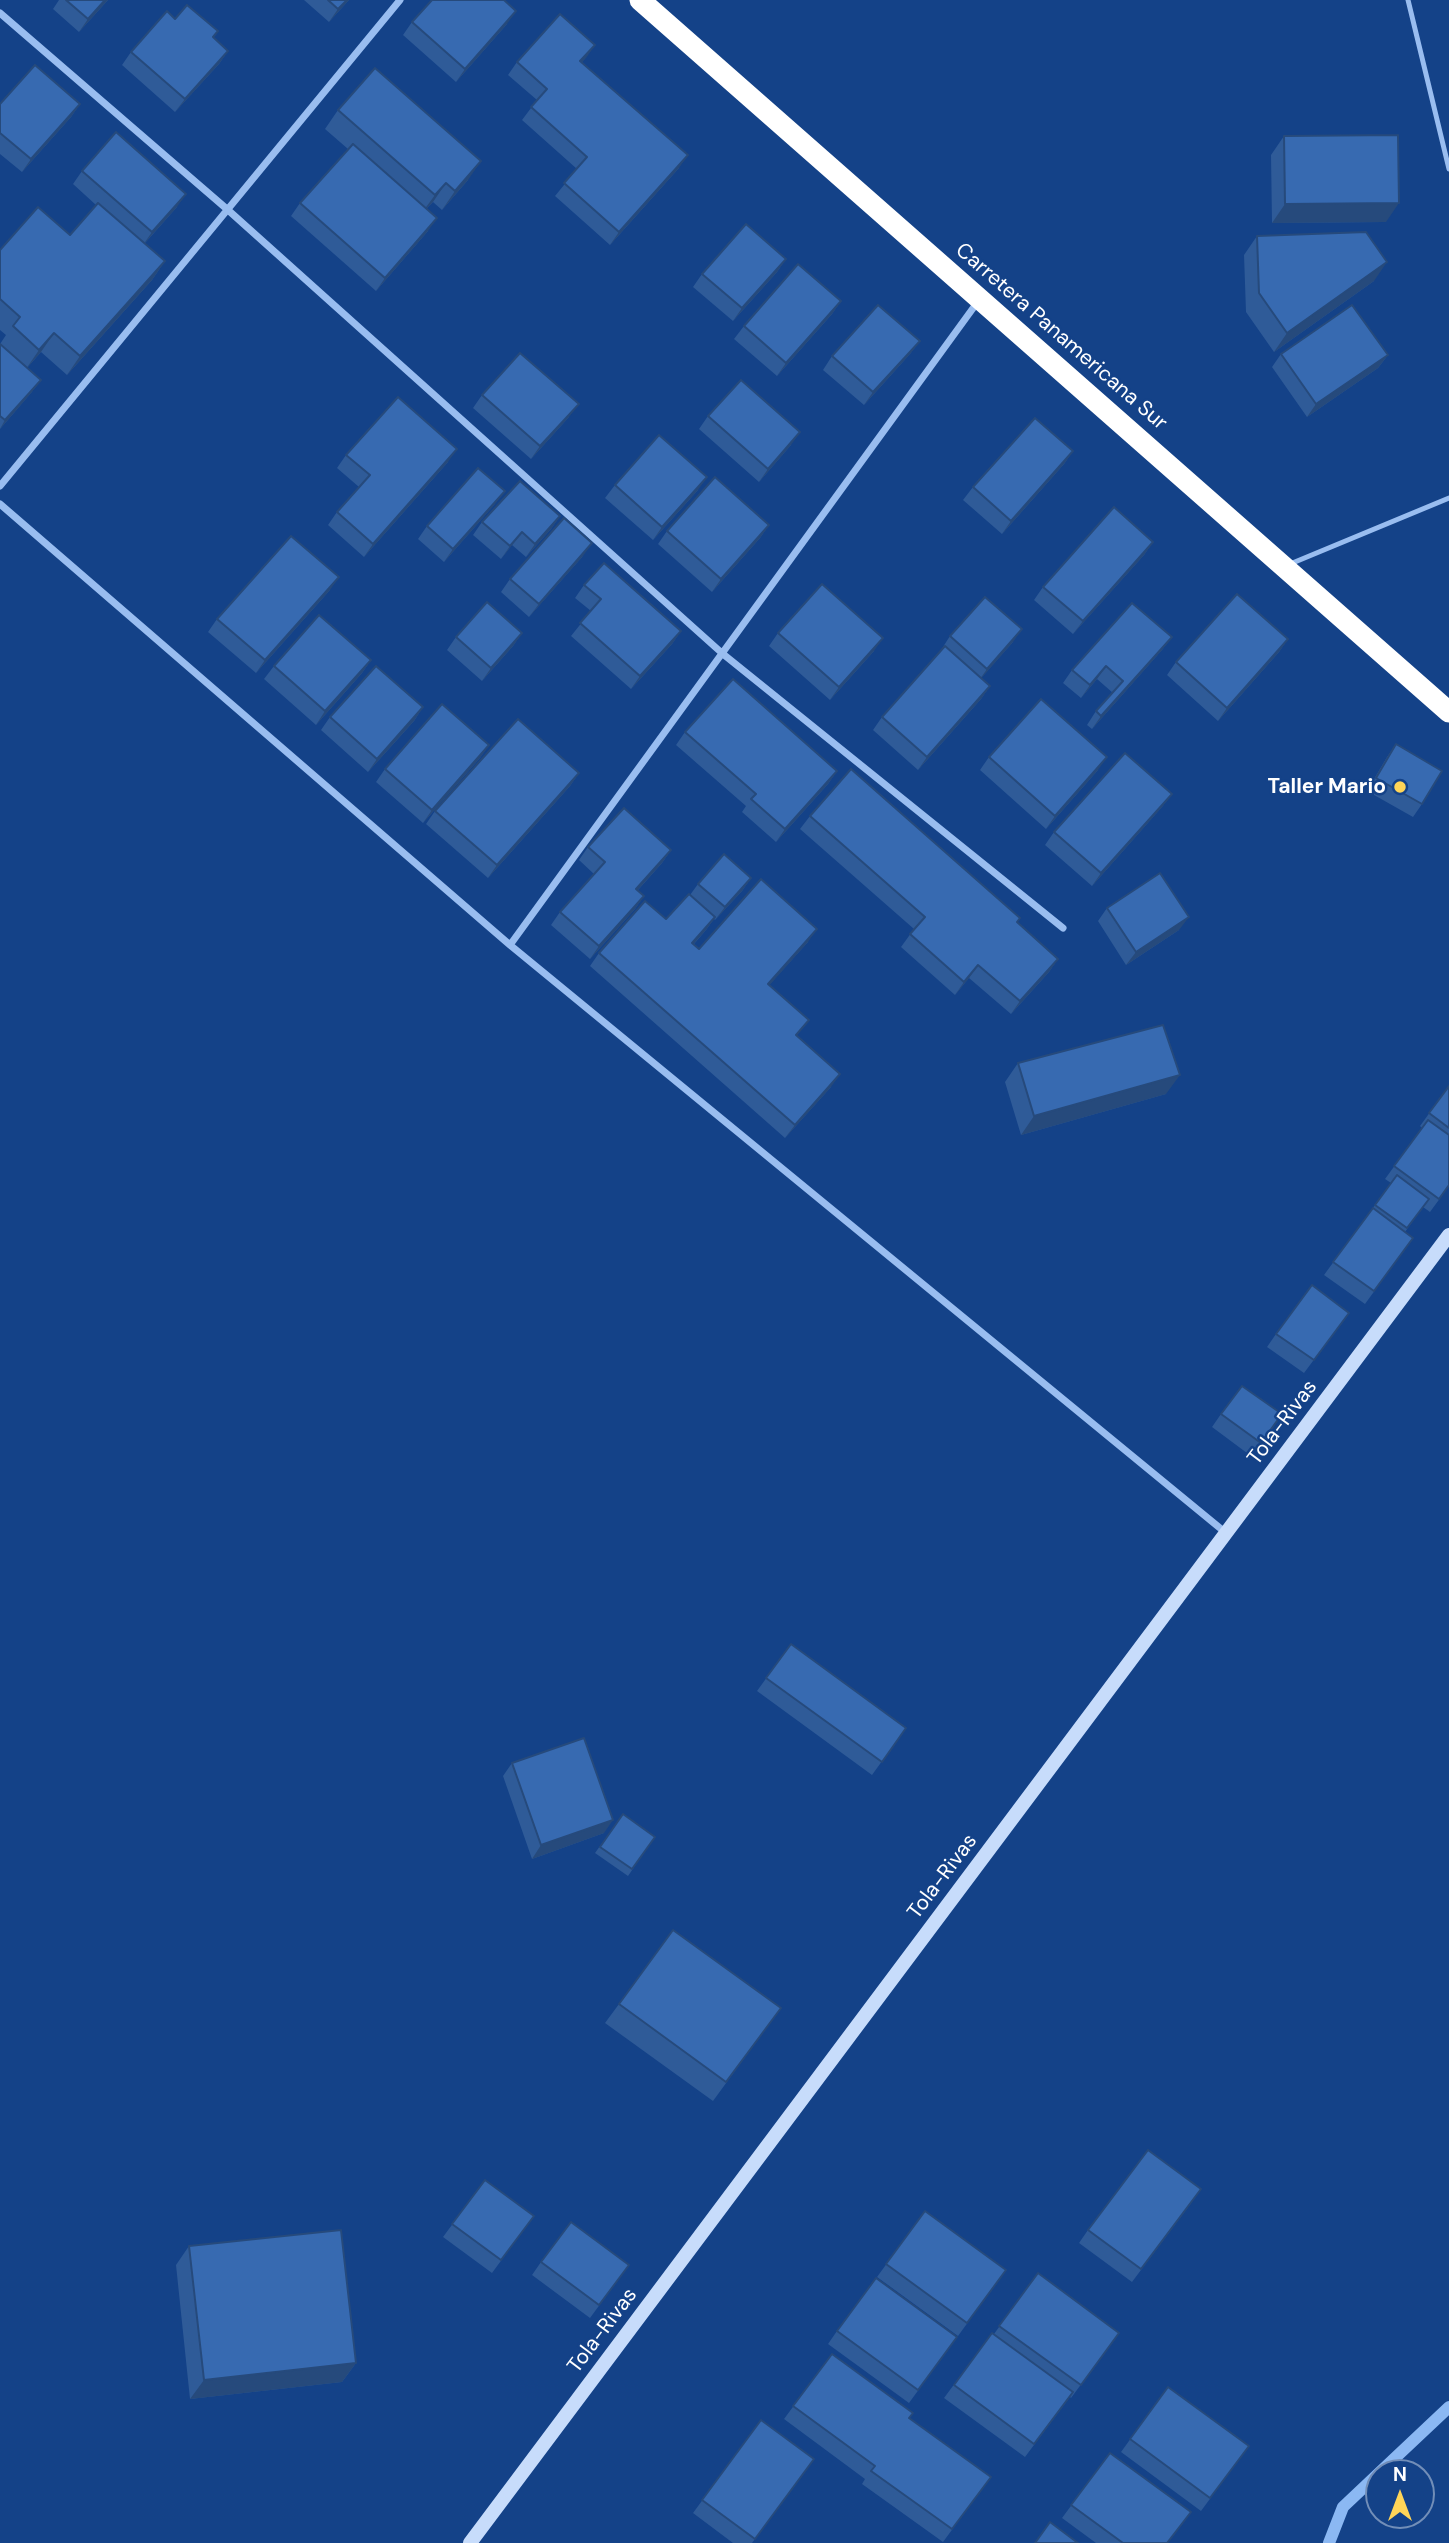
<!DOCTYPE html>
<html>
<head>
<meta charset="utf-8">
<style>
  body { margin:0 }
  #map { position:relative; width:1449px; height:2543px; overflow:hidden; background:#144288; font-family:"DM Sans",sans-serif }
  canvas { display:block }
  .north { position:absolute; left:1365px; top:2459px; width:70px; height:70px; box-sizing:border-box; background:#144288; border:2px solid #728eb8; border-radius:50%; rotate:0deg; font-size:19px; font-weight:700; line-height:28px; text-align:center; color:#fff }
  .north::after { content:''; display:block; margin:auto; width:24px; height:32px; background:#ffd558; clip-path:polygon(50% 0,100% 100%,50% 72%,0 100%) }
</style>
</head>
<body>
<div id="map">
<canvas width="1449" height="2543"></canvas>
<div class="north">N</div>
</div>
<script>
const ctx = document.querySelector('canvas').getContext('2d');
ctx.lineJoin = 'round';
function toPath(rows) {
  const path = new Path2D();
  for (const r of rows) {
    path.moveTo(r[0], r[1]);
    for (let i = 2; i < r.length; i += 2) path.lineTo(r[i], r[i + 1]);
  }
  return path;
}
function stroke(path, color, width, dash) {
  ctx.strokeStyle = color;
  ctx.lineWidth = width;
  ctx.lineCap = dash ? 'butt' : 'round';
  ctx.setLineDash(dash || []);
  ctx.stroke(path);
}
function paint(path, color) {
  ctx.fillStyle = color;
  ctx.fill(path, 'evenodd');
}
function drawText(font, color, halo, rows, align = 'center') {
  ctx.font = font + ' "DM Sans",sans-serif';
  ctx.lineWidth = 5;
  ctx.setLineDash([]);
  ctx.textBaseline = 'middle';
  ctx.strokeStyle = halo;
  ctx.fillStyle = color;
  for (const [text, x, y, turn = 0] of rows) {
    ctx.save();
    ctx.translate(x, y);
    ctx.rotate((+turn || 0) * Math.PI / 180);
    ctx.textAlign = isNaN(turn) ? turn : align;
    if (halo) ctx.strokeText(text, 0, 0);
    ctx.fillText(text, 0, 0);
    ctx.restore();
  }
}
stroke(toPath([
  [1379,2473,1449,2407],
  [1329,2543,1343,2507,1379,2473]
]), '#8bb8f3', 12);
stroke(toPath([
  [1408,0,1449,169],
  [1290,564,1449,498]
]), '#99bdf0', 5);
stroke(toPath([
  [0,13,228,210,723,654,1063,928],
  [0,486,400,0],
  [0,504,510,945,1226,1533],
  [510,945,979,300]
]), '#99bdf0', 7);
stroke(toPath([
  [470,2543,1449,1235]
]), '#c7dcfb', 14);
stroke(toPath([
  [640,0,1449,712]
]), '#fff', 21);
paint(toPath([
  [59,0,108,0,79,32,53,9],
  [304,0,349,0,329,22],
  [175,19,218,31,213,38,228,51,219,64,175,112,122,65,131,52],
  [412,22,507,24,456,82,403,35],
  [595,45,582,62,679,168,610,245,555,196,577,169,522,120,537,100,508,75,517,62],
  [0,104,80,104,71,117,22,172,0,154],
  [338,110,468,180,442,210,433,202,426,209,428,231,376,291,291,216,300,203,348,149,325,129],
  [1284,136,1386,222,1272,223,1271,155],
  [82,171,177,207,145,243,165,261,152,280,67,375,41,352,27,368,41,380,31,393,0,429,0,344,6,335,0,330,0,250,70,235,96,205,73,184],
  [1257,236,1374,281,1274,352,1246,312,1244,255],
  [786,259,777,272,733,321,693,287,702,274],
  [841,301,832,314,777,376,734,339,744,326],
  [920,341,910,354,864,405,823,370,832,356],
  [1281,354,1388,355,1378,368,1307,417,1272,367],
  [482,395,569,417,531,459,473,408],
  [708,416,791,445,759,482,699,429],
  [1073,451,1064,464,1002,534,963,500,973,487],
  [346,455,448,462,364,557,328,525,337,512,359,487,337,468],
  [615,485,698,490,653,540,605,498],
  [495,504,444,562,418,539,427,526],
  [560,516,551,529,526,557,512,545,501,559,473,535,482,522],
  [769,525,760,538,712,592,658,544,667,531],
  [1153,542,1144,555,1073,634,1034,600,1043,587],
  [583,556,529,617,501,592,510,579],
  [584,585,681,631,672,644,631,689,571,636,591,611,575,598],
  [330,590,256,673,208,632,217,619],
  [522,633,513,646,482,681,447,650,456,637],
  [778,633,874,651,830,700,769,646],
  [950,636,1013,642,981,678,990,686,981,699,918,770,873,730,882,717,942,650,941,650],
  [1172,637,1162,650,1092,729,1087,725,1096,711,1113,693,1097,679,1081,698,1063,683,1072,670],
  [1288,639,1279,652,1218,721,1167,675,1176,662],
  [371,660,362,673,316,725,264,679,274,666],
  [423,707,414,721,368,772,321,730,330,717],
  [685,732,837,771,828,784,776,842,742,812,746,806,676,745],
  [1396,744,1422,804,1413,817,1367,791,1387,757],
  [489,745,480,758,423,823,376,782,385,769],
  [989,757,1098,770,1046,829,980,770],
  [579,773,570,786,488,878,426,824,435,811],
  [1172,794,1162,807,1092,886,1045,845,1054,832],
  [810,816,1017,922,1058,959,1049,972,1011,1014,969,978,955,995,901,947,914,929,800,829],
  [588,847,671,850,662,863,638,890,644,896,635,909,590,959,551,925,560,912,594,874,579,860],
  [751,878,742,891,715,920,714,919,706,930,694,944,699,949,808,942,769,985,797,1036,831,1087,785,1138,590,966,599,953,666,919,690,895,698,884],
  [1107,908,1179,930,1126,965,1098,921],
  [1018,1063,1166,1094,1021,1135,1005,1082],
  [1449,1086,1449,1186,1430,1212,1423,1207,1405,1232,1413,1238,1365,1304,1324,1275,1391,1183,1385,1179,1422,1128,1420,1126],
  [1349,1313,1304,1373,1267,1347,1276,1334],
  [1221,1414,1282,1414,1251,1456,1212,1427],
  [791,1644,906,1728,872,1775,757,1691],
  [512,1763,604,1833,532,1859,503,1776],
  [623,1814,655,1837,628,1876,595,1853],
  [619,2004,781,2008,713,2101,605,2023],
  [485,2180,534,2216,492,2273,443,2237],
  [1192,2202,1132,2282,1079,2243,1088,2230],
  [925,2211,1006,2270,958,2336,877,2277],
  [189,2246,356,2363,342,2382,190,2399,176,2265],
  [541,2262,629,2265,590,2318,532,2275],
  [1038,2273,1119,2333,1071,2398,1070,2397,1025,2457,944,2398,992,2333,994,2334],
  [837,2331,957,2337,909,2403,828,2344],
  [832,2354,909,2418,991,2477,943,2542,862,2484,865,2479,784,2419],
  [1168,2387,1249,2446,1201,2511,1121,2452],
  [761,2420,805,2472,752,2543,733,2543,693,2513],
  [1110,2453,1168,2543,1096,2543,1062,2518]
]), '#2f5b98');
paint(toPath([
  [105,0,108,0,79,32,88,19],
  [347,0,349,0,329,22,338,9],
  [516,11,507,24,456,82,465,69],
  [595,45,586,58,571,74,580,61],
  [228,51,219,64,175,112,185,99],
  [80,104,71,117,22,172,31,159],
  [688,155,679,168,610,245,619,232],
  [481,161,468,180,442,210,455,191],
  [446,183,433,202,421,214,435,195],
  [186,194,177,207,143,245,152,232],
  [1399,203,1386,222,1272,223,1285,204],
  [437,218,428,231,376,291,385,278],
  [786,259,777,272,733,321,742,308],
  [165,261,152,280,67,375,80,356],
  [1387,262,1374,281,1274,352,1287,333],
  [841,301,832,314,777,376,786,363],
  [54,333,41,352,26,369,39,350],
  [920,341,910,354,864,405,873,392],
  [1388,355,1378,368,1307,417,1316,404],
  [41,380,31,393,0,429,5,420],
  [579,404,569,417,531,459,540,446],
  [800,432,791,445,759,482,768,469],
  [457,449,448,462,364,557,373,544],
  [1073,451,1064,464,1002,534,1011,521],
  [707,477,698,490,653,540,662,527],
  [505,491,495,504,444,562,453,549],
  [560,516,551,529,526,557,535,544],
  [769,525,760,538,712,592,721,579],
  [522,532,512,545,501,559,510,546],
  [1153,542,1144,555,1073,634,1083,621],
  [592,543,583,556,529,617,539,604],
  [339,577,330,590,256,673,265,660],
  [1022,629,1013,642,978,682,987,669],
  [681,631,672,644,631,689,640,676],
  [522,633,513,646,482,681,491,668],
  [1172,637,1162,650,1092,729,1101,716],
  [883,638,874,651,830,700,839,687],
  [1288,639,1279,652,1218,721,1227,708],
  [371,660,362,673,316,725,325,711],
  [1106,666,1097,679,1081,698,1090,685],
  [990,686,981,699,918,770,927,757],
  [423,707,414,721,368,772,377,759],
  [489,745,480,758,423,823,432,810],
  [1107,757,1098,770,1046,829,1055,816],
  [837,771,828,784,776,842,785,829],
  [579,773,570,786,488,878,497,865],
  [1172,794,1162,807,1092,886,1101,873],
  [671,850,662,863,627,902,636,889],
  [751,878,742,891,715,920,725,907],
  [644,896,635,909,590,959,599,946],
  [715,917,706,930,683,956,692,943],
  [1189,917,1179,930,1126,965,1136,952],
  [817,929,808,942,759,997,768,984],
  [1058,959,1049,972,1011,1014,1020,1001],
  [978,965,969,978,955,995,964,982],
  [840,1074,831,1087,785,1138,795,1125],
  [1180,1075,1166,1094,1021,1135,1034,1116],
  [613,1820,604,1833,532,1859,541,1845],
  [356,2363,342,2382,190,2399,204,2380]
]), '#264a7c');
const building = toPath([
  [66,0,105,0,88,19,66,0],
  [328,0,347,0,338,9,328,0],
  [432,0,504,0,516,11,465,69,412,22,432,0],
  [187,5,218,31,213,37,228,51,185,99,131,52,167,11,175,19,187,5],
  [560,14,595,45,580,61,688,155,619,232,564,183,587,157,531,107,547,89,517,62,560,14],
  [35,65,80,104,31,159,0,133,0,104,35,65],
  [375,68,481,161,455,191,446,183,435,195,338,110,375,68],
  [116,132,186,194,152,232,82,171,116,132],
  [1398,135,1399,203,1285,204,1284,136,1398,135],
  [353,144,437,218,385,278,300,203,353,144],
  [98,203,165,261,80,356,54,333,39,350,13,326,20,317,0,299,0,250,38,207,70,235,98,203],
  [746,224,786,259,742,308,702,274,746,224],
  [1366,232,1387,262,1287,333,1259,293,1257,236,1366,232],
  [798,264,841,301,786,363,744,326,798,264],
  [878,305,920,341,873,392,832,356,878,305],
  [1352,305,1388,355,1316,404,1281,354,1352,305],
  [0,344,41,380,5,420,0,416,0,344],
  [520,353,579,404,540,446,482,395,520,353],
  [741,380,800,432,768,469,708,416,741,380],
  [398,397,457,449,373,544,337,512,370,475,346,455,398,397],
  [1035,418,1073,451,1011,521,973,487,1035,418],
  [659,435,707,477,662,527,615,485,659,435],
  [478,468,505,491,453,549,427,526,478,468],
  [715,477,769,525,721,579,667,531,715,477],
  [520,481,560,516,535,544,522,532,510,546,482,522,520,481],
  [1114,507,1153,542,1083,621,1043,587,1114,507],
  [564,518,592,543,539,604,510,579,564,518],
  [291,536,339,577,265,660,217,619,291,536],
  [604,563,681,631,640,676,580,623,601,599,584,585,604,563],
  [822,584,883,638,839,687,778,633,822,584],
  [1237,594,1288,639,1227,708,1176,662,1237,594],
  [985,597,1022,629,987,669,950,636,985,597],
  [487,602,522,633,491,668,456,637,487,602],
  [1132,603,1172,637,1101,716,1096,711,1123,681,1106,666,1090,685,1072,670,1132,603],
  [319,615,371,660,325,711,274,666,319,615],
  [945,646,990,686,927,757,882,717,945,646],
  [376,666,423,707,377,759,330,717,376,666],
  [733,679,837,771,785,829,751,799,756,794,685,732,733,679],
  [1041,699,1107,757,1055,816,989,757,1041,699],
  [442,704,489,745,432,810,385,769,442,704],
  [518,719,579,773,497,865,435,811,518,719],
  [1396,744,1442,771,1422,804,1376,778,1396,744],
  [1125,753,1172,794,1101,873,1054,832,1125,753],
  [851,769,1020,918,1017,922,1058,959,1020,1001,978,965,964,982,910,934,925,917,810,816,851,769],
  [624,808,671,850,636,889,644,896,599,946,560,912,605,862,588,847,624,808],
  [724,854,751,878,725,907,698,884,724,854],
  [1160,873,1189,917,1136,952,1107,908,1160,873],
  [761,879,817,929,768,984,809,1020,796,1035,840,1074,795,1125,599,953,645,901,666,919,689,894,715,917,692,943,699,949,761,879],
  [1163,1025,1180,1075,1034,1116,1018,1063,1163,1025],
  [1449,1086,1449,1128,1429,1113,1449,1086],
  [1428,1120,1449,1135,1449,1185,1439,1199,1394,1166,1428,1120],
  [1397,1175,1429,1199,1407,1228,1375,1205,1397,1175],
  [1373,1208,1413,1238,1374,1291,1333,1262,1373,1208],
  [1312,1285,1349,1313,1314,1360,1276,1334,1312,1285],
  [1242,1386,1282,1414,1261,1443,1221,1414,1242,1386],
  [791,1644,906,1728,882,1762,766,1678,791,1644],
  [584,1738,613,1820,541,1845,512,1763,584,1738],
  [623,1814,655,1837,632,1869,600,1847,623,1814],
  [673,1930,781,2008,726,2082,619,2004,673,1930],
  [1148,2150,1201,2189,1141,2269,1088,2230,1148,2150],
  [485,2180,534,2216,501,2260,452,2224,485,2180],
  [925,2211,1006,2270,967,2323,886,2264,925,2211],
  [571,2222,629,2265,599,2305,541,2262,571,2222],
  [341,2230,356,2363,204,2380,189,2246,341,2230],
  [1038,2273,1119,2333,1081,2385,999,2326,1038,2273],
  [876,2278,957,2337,918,2390,837,2331,876,2278],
  [992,2333,1073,2392,1034,2444,954,2385,992,2333],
  [832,2354,913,2413,909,2418,991,2477,952,2529,871,2471,875,2466,793,2406,832,2354],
  [1168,2387,1249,2446,1210,2498,1130,2439,1168,2387],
  [761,2420,814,2459,755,2539,702,2500,761,2420],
  [1110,2453,1191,2512,1167,2543,1123,2543,1071,2505,1110,2453],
  [1050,2522,1078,2543,1035,2543,1050,2522]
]);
paint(building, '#376ab1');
stroke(building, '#264a7c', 2);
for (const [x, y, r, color] of [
  [1400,787,7,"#ffd558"]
]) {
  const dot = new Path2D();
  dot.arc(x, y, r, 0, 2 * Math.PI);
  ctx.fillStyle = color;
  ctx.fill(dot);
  stroke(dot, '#144288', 2.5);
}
drawText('21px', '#fff', '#144288', [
  ["Carretera Panamericana Sur",1061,337,41],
  ["Tola-Rivas",1283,1423,-53],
  ["Tola-Rivas",943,1877,-53],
  ["Tola-Rivas",603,2331,-53]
]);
drawText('bold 21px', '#fff', '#144288', [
  ["Taller Mario",1386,787]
], 'right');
</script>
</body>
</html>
